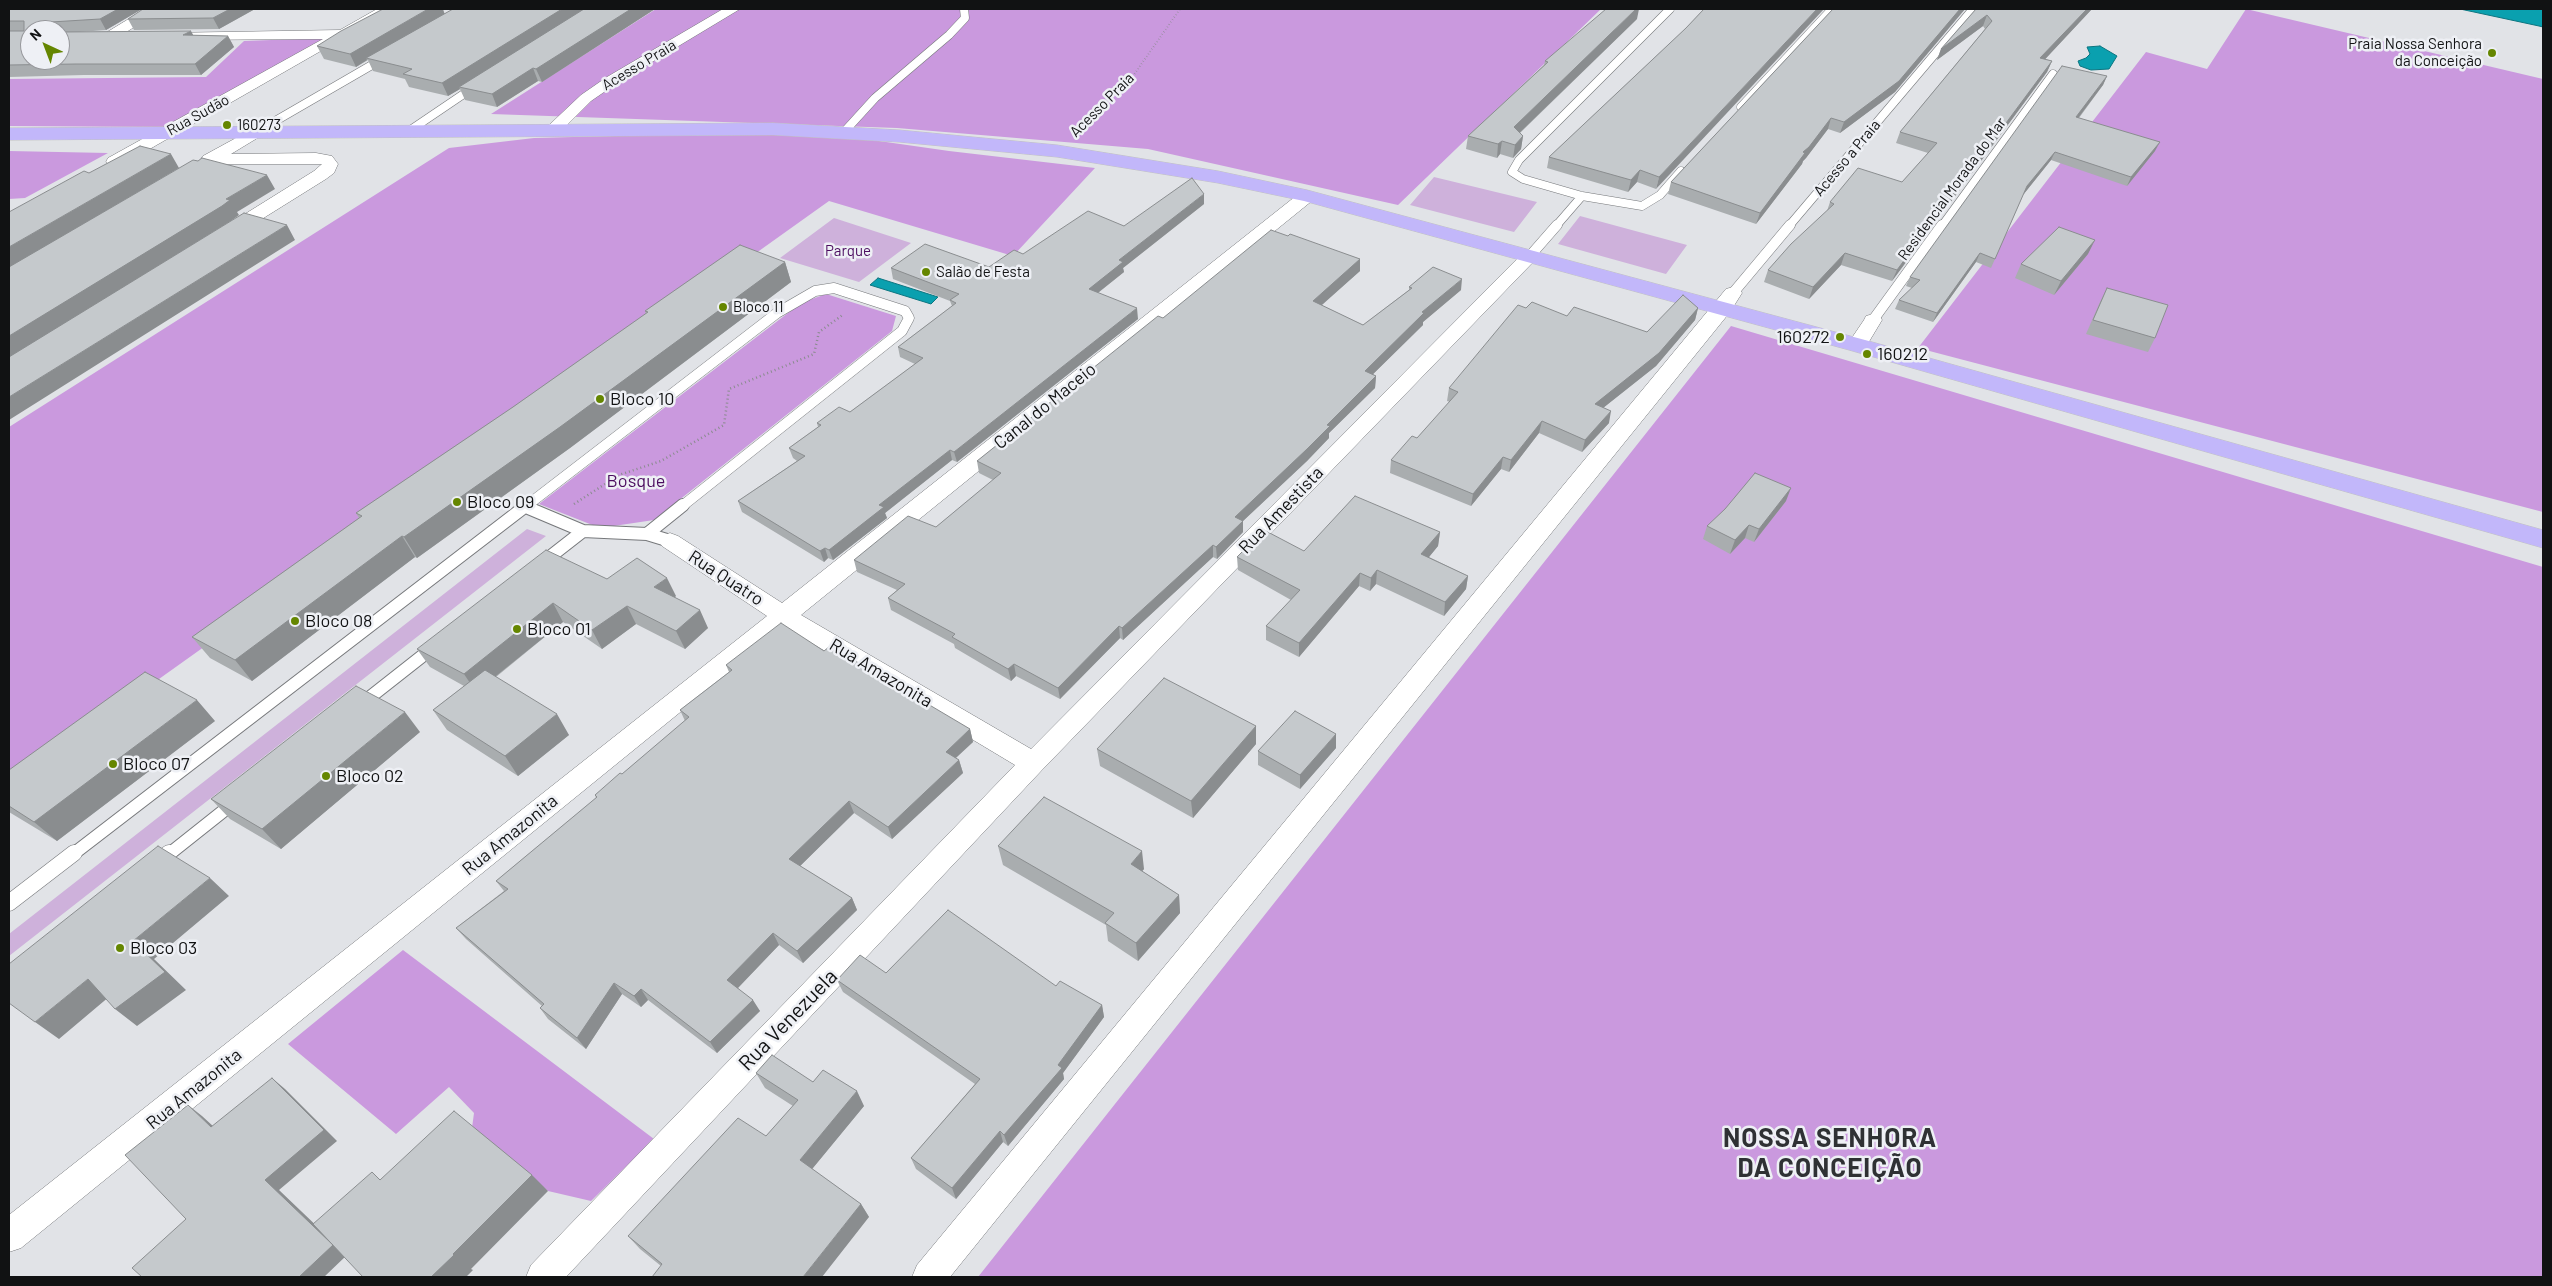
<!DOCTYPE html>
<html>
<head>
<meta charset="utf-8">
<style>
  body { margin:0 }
  #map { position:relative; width:2552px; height:1286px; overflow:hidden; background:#e1e3e7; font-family:Barlow,sans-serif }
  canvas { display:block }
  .frame { position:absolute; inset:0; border:10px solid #111213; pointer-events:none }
  .north { position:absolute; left:20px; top:20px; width:50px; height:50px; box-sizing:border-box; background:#eef0f5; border:1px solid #96979b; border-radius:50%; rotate:317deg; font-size:14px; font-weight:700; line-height:20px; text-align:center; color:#111213 }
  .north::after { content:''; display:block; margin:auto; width:18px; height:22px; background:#658600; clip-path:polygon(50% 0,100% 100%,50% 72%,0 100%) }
</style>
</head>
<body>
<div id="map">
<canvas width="2552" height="1286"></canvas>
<div class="frame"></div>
<div class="north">N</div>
</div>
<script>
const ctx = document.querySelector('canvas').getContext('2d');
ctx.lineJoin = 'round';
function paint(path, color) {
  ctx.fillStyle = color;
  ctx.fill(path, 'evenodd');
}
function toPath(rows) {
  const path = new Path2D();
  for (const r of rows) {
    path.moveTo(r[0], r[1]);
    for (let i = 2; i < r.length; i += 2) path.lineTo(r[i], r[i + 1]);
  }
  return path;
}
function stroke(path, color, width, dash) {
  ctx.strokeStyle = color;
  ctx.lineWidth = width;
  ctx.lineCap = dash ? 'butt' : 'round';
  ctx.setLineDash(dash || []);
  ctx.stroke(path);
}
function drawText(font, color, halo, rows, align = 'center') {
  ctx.font = font + ' Barlow,sans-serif';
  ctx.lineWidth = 5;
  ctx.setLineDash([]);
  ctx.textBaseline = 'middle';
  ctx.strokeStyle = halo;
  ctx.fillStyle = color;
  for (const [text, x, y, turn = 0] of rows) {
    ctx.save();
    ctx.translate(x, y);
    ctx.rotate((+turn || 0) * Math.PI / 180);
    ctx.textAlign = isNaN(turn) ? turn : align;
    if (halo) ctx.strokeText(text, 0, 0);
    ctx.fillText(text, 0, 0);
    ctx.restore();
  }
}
paint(toPath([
  [1434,177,1537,202,1514,232,1410,205],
  [1580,216,1687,245,1666,274,1558,244],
  [834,218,911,243,859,282,780,258],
  [527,529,546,536,9,956,9,934]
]), '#ceb1db');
paint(toPath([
  [656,9,1601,9,1398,205,1148,149,897,128,491,114],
  [2246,9,2543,79,2543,512,1918,348,2146,52,2207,69],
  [326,38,167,127,9,126,9,79,206,77,244,41],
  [809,131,949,151,1095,168,1013,256,829,201,9,786,9,427,449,148,534,138],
  [9,151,108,153,25,198,9,199],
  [826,294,896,316,892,331,654,520,600,528,539,504,801,303],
  [1731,326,2543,567,2543,1277,978,1277],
  [403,950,654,1139,591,1201,548,1191,472,1128,474,1113,449,1087,396,1134,288,1044]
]), '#ca99de');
const water = toPath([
  [2460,9,2543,9,2543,27,2539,26,2460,9],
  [2100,46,2117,56,2109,69,2091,70,2080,66,2078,61,2086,58,2090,54,2087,47,2100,46],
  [878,278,938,297,931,304,870,285,878,278]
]);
paint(water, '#0aa0af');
stroke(water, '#0c7580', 1);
const serviceFar3 = toPath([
  [1670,9,1519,160,1512,172,1523,179,1582,196,1642,206,1660,195,1681,171],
  [1741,107,1832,9],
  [258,131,384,58],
  [409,131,477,85],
  [844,132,875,98,949,35,965,18,964,9],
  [1556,226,1582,196],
  [1789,226,1973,9],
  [1942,226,2053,74]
]);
const serviceFar2 = toPath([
  [1529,257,1557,225],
  [1733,293,1790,225],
  [1873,320,1942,225],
  [525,507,777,313,815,291,834,288,905,311,909,318,902,331,681,507]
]);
const serviceFar1 = toPath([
  [526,507,583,531,647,534,670,541],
  [647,534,683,505],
  [542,563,583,531],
  [360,705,435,646],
  [72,855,527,505],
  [168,855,236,801]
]);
const service = toPath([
  [157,863,169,853],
  [9,903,74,853]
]);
const minor = toPath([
  [145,9,162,9,114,40,104,40,102,37,104,34,145,9],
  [377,9,394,9,120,166,114,167,106,162,108,158,323,39,171,40,164,36,166,33,340,30,377,9],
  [723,9,740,9,617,83,591,101,558,134,546,134,544,131,546,128,581,95,607,77,723,9],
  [258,126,266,131,264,134,231,154,316,153,332,156,338,164,334,173,326,179,233,237,221,237,218,233,221,229,314,171,322,164,209,164,201,159,203,156,258,126],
  [1307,191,1313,192,1316,196,1313,200,801,615,1031,749,1523,253,1535,253,1538,257,1042,770,566,1277,526,1277,531,1265,1015,765,785,627,21,1248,9,1252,9,1215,767,616,662,546,659,541,662,536,670,533,678,536,782,603,1301,192,1307,191],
  [1733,287,1740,289,1742,293,1730,312,950,1277,912,1277,917,1265,1726,289,1733,287],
  [1873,314,1880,316,1882,320,1867,345,1864,349,1857,351,1850,349,1847,345,1864,320,1866,316,1873,314]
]);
const primary = toPath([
  [773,123,899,130,1057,145,1218,171,1307,190,1865,340,2543,530,2543,548,1849,350,1304,201,1218,183,1057,157,899,142,773,135,9,140,9,128,773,123]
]);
stroke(serviceFar3, '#76787b', 9);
stroke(serviceFar2, '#76787b', 11);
stroke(serviceFar1, '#76787b', 14);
stroke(service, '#76787b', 17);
stroke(minor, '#76787b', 1);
stroke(primary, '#c1c1c2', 1);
stroke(toPath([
  [1074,132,1133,76,1180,9]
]), '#8a8b8e', 2, [0.5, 2.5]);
stroke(toPath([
  [574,504,619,475,661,461,724,425,729,389,814,354,819,332,844,314]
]), '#8a8b8e', 2.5, [1, 3]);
stroke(serviceFar3, '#fff', 8);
stroke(serviceFar2, '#fff', 10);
stroke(serviceFar1, '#fff', 12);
stroke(service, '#fff', 16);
paint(minor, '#fff');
paint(primary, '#c2b7fa');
paint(toPath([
  [9,9,142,9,106,30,80,32,228,36,234,47,201,75,84,75,9,77],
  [30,30,60,30,60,60],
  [143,9,255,9,219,29,134,30,128,19],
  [655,9,542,82,538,81,497,107,465,100,460,89,448,96,409,87,405,79,373,71,368,60,356,67,324,59,317,46,445,13],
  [1704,9,1656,189,1637,182,1628,192,1547,168,1549,157,1686,28],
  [1833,9,1965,9,1895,92,1840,133,1828,129,1806,158,1803,161,1802,164,1756,224,1668,194,1671,182],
  [1976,9,2092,9,2045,59,2052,61,2047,72,1892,281,1841,265,1809,299,1764,282,1768,270,1827,211,1830,202,1902,182,1928,153,1896,143,1900,132,1985,29,1983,26,1937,60,1941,49],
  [1637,19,1520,133,1523,136,1521,149,1513,158,1500,154,1497,158,1466,149,1468,136,1544,65,1545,61],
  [2107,76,2103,85,2079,118,2155,151,2127,186,2051,160,2023,195,1991,268,1976,262,1933,322,1895,309,1899,300,1912,288,1906,286,1910,277],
  [1204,204,1123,268,1124,272,1098,293,1138,319,957,462,952,460,885,513,887,518,833,560,828,558,824,562,742,512,738,501,797,461,793,458,789,448,818,427,817,423,850,412,915,364,900,357,898,347,952,306,950,301,893,279,891,268,989,267,1023,254],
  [1288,236,1360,259,1360,271,1321,305,1363,325,1409,290,1409,287,1461,290,1423,322,1423,325,1373,374,1376,376,1375,388,1329,433,1329,438,1307,461,1243,521,1243,532,1217,559,1213,557,1123,640,1120,638,1060,699,1016,676,1011,681,955,648,954,644,891,610,888,598,897,590,857,572,854,560,936,527,993,480,979,473,977,461,1163,318],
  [2088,254,2054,295,2015,278,2021,264],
  [785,262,791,282,570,448,417,558,415,557,252,681,210,658,192,637,359,518,356,513,513,407,646,314,645,311],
  [2107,288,2155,338,2148,352,2086,334,2100,302],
  [1526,308,1647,332,1698,308,1695,320,1656,366,1604,407,1609,423,1582,452,1539,433,1509,472,1501,469,1471,506,1390,473,1391,460,1417,438,1450,402,1447,401,1449,388],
  [1786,501,1754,542,1745,538,1730,554,1703,539,1707,526],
  [1440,532,1438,546,1429,557,1468,576,1466,589,1444,616,1376,584,1370,591,1359,586,1299,657,1266,640,1266,626,1291,600,1238,570,1237,557,1304,551],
  [607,579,676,596,675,597,708,628,685,649,636,624,602,649,563,622,496,677,569,735,518,776,447,730,433,710,464,686,430,667,417,649],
  [824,651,970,729,973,742,956,758,959,760,963,773,892,839,854,813,800,866,852,898,857,910,803,963,779,945,738,988,760,1011,717,1053,648,1000,641,1007,622,994,586,1049,548,1019,540,1008,542,1006,466,939,456,928,504,891,496,881,596,798,595,795,622,774,685,721,680,710,729,672,726,665],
  [215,721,57,841,9,812,9,770],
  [1256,726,1256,744,1193,818,1100,766,1097,749],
  [420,732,281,849,230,819,211,799],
  [1336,748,1300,789,1258,765,1258,751],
  [998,846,1144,869,1142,871,1179,895,1180,913,1138,961,1108,941,1106,925,1003,865],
  [886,973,1056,986,1102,1005,1104,1017,1063,1073,1064,1079,1008,1146,1003,1142,956,1199,916,1169,911,1158,975,1084,843,992,837,980],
  [756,1073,813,1082,864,1106,812,1169,861,1204,869,1217,661,1266,640,1249,628,1236,766,1136,793,1106,765,1088]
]), '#a9adaf');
paint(toPath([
  [118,9,142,9,106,30,100,19],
  [230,9,255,9,219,29,213,18],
  [428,9,443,9,445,15,366,58,367,60,356,67,350,54],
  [562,9,586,9,459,87,460,89,448,96,442,83],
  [631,9,655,9,542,82,536,69],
  [1636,9,1639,9,1637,19,1512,140,1514,127],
  [1817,9,1824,9,1656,189,1659,177],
  [1960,9,1965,9,1895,92,1840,133,1844,122],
  [2087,9,2092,9,2036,69,2040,58],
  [1987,15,1983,26,1937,60,1941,49],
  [51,22,56,30,53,30],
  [191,31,197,42,183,35],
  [228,36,234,47,201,75,195,64],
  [2052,61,2047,72,1892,281,1897,270],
  [533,68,538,81,497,107,492,94],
  [2107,76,2103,85,2072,126,2076,117],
  [1831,118,1828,129,1806,158,1803,161,1802,164,1756,224,1760,213,1803,152],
  [1523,136,1521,149,1513,158,1515,145],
  [1502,141,1500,154,1497,158,1498,144],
  [2160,142,2155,151,2127,186,2131,177],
  [2055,152,2051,160,2023,195,1991,268,2027,186],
  [171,154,179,168,9,268,9,247],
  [1640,170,1637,182,1628,192,1631,180],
  [267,175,275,189,237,212,239,215,231,221,9,358,9,336,226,199],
  [1204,194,1204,204,1123,268,1124,272,1090,299,1089,289,1119,260],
  [287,225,295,240,9,420,9,397],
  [2095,240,2088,254,2054,295,2061,281],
  [1845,253,1841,265,1809,299,1813,287],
  [1980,253,1976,262,1933,322,1937,313],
  [1360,259,1360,271,1313,313,1313,301],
  [785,262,791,282,570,448,417,558,404,537],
  [1462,279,1461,290,1423,322,1423,325,1364,383,1365,371,1422,312],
  [1137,308,1138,319,957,462,954,452],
  [1698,308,1695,320,1656,366,1593,416,1595,404],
  [1376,376,1375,388,1329,433,1329,438,1307,461,1243,521,1243,532,1217,559,1216,547,1235,517],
  [1611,411,1609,423,1582,452,1585,440],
  [1542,421,1539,433,1509,472,1511,460],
  [950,450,952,460,885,513,887,518,833,560,829,550,879,505],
  [1503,457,1501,469,1471,506,1473,494],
  [1791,488,1786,501,1754,542,1759,529],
  [1749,525,1745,538,1730,554,1735,540],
  [1440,532,1438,546,1420,568,1421,554],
  [402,536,415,557,252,681,235,660],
  [1213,545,1213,557,1123,640,1122,628],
  [825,548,828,558,824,562,820,551],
  [1377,570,1376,584,1370,591,1371,578],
  [1360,573,1359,586,1299,657,1299,643],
  [1468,576,1466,589,1444,616,1445,602],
  [667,578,676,596,663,606,654,587],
  [553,603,563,622,476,692,464,674],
  [627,606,636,624,602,649,592,630],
  [700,610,708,628,685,649,676,631],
  [1119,626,1120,638,1060,699,1058,688],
  [1014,664,1016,676,1011,681,1008,669],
  [197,700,215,721,57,841,34,822],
  [405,712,420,732,281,849,262,829],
  [557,714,569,735,518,776,505,756],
  [1256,726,1256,744,1193,818,1191,801],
  [970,729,973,742,949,764,946,752],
  [1336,734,1336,748,1300,789,1300,775],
  [959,760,963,773,892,839,888,827],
  [849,801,854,813,795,871,789,859],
  [1142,851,1144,869,1133,882,1131,864],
  [210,878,229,896,154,959,186,990,137,1026,115,1009,133,941],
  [1179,895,1180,913,1138,961,1136,943],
  [852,898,857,910,803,963,797,951],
  [773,933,779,945,734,992,727,980],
  [88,979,110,996,59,1039,35,1022],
  [614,983,622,994,586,1049,577,1038],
  [641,989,648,1000,641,1007,634,996],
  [753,1000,760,1011,717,1053,710,1042],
  [1102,1005,1104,1017,1063,1073,1064,1079,1008,1146,1004,1135],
  [272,1078,285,1089,337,1141,279,1190,347,1255,324,1277,299,1277,265,1180],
  [857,1091,864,1106,808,1174,800,1160],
  [188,1105,202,1116,226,1138,211,1127],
  [1000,1131,1003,1142,956,1199,952,1188],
  [532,1175,548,1191,471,1269,473,1270,466,1277,431,1277,453,1254],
  [861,1204,869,1217,822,1277,803,1277]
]), '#8a8d8f');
const building = toPath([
  [9,9,118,9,100,19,51,22,53,30,30,30,30,60,60,60,60,32,191,31,183,35,228,36,195,64,76,64,9,65,9,31,24,31,24,21,9,21,9,9],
  [143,9,230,9,213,18,128,19,143,9],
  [383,9,428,9,350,54,317,46,341,31,383,9],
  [453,9,562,9,442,83,403,74,412,69,366,58,453,9],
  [584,9,631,9,536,69,533,68,492,94,459,87,584,9],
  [1606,9,1636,9,1514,127,1523,136,1515,145,1502,141,1498,144,1468,136,1548,62,1545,61,1606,9],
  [1704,9,1817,9,1659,177,1640,170,1631,180,1549,157,1686,28,1704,9],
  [1833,9,1960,9,1899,81,1844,122,1831,118,1809,147,1803,152,1805,153,1760,213,1671,182,1833,9],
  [1976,9,2087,9,2040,58,2052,61,1897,270,1845,253,1813,287,1768,270,1791,244,1834,204,1830,202,1858,168,1902,182,1937,143,1900,132,1992,21,1987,15,1941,49,1976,9],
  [2062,66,2107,76,2076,117,2160,142,2131,177,2055,152,2027,186,1995,259,1980,253,1937,313,1899,300,1920,280,1910,277,2062,66],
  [140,146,171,154,9,247,9,212,84,171,89,173,140,146],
  [202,158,267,175,226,199,230,200,222,206,9,336,9,267,193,160,198,161,202,158],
  [1192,178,1204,194,1119,260,1123,262,1089,289,1137,308,954,452,950,450,879,505,884,507,829,550,825,548,820,551,738,501,805,456,789,448,821,425,817,423,839,407,850,412,923,358,898,347,956,303,950,300,959,294,891,268,925,244,989,267,1014,250,1023,254,1088,211,1124,226,1192,178],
  [244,213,287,225,9,397,9,357,244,213],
  [2059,227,2095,240,2061,281,2021,264,2059,227],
  [1271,230,1288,236,1290,234,1360,259,1313,301,1363,325,1412,288,1409,287,1433,267,1462,279,1422,312,1424,313,1365,371,1376,376,1327,425,1330,426,1307,449,1235,517,1243,521,1216,547,1213,545,1122,628,1119,626,1058,688,1014,664,1008,669,952,637,955,634,888,598,905,584,854,560,908,516,936,527,1001,473,977,461,1158,316,1163,318,1271,230],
  [740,245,785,262,560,427,404,537,402,536,235,660,192,637,362,516,356,513,513,407,648,312,645,311,740,245],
  [2107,288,2168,305,2155,338,2093,320,2107,288],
  [1683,295,1698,308,1659,353,1595,404,1611,411,1585,440,1542,421,1511,460,1503,457,1473,494,1391,460,1412,436,1417,438,1458,392,1449,388,1518,305,1526,308,1532,302,1567,316,1574,307,1647,332,1683,295],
  [1755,473,1791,488,1759,529,1749,525,1735,540,1707,526,1725,509,1755,473],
  [1355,496,1440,532,1421,554,1468,576,1445,602,1377,570,1371,578,1360,573,1299,643,1266,626,1300,590,1237,557,1264,530,1304,551,1355,496],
  [546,550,607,579,637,558,667,578,654,587,700,610,676,631,627,606,592,630,553,603,464,674,417,649,546,550],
  [781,623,824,651,830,646,970,729,946,752,959,760,888,827,849,801,789,859,852,898,797,951,773,933,727,980,753,1000,710,1042,641,989,634,996,614,983,577,1038,540,1008,544,1004,456,928,508,889,496,881,597,797,595,795,620,773,622,774,689,717,680,710,732,670,726,665,781,623],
  [485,670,557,714,505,756,433,710,485,670],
  [145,672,197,700,34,822,9,806,9,770,145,672],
  [1164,678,1256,726,1191,801,1097,749,1164,678],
  [356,686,405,712,262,829,211,799,356,686],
  [1295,711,1336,734,1300,775,1258,751,1295,711],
  [1044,797,1142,851,1131,864,1179,895,1136,943,1105,923,1114,913,998,846,1044,797],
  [158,846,210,878,133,941,165,972,115,1009,88,979,35,1022,9,1003,9,964,158,846],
  [948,910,1056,986,1060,981,1102,1005,1058,1065,1062,1068,1004,1135,1000,1131,952,1188,911,1158,980,1079,837,980,860,955,886,973,948,910],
  [772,1055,813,1082,823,1070,857,1091,800,1160,861,1204,803,1277,652,1277,662,1264,628,1236,738,1118,766,1136,798,1100,756,1073,772,1055],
  [272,1078,324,1130,265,1180,333,1245,299,1277,142,1277,132,1268,186,1219,125,1155,188,1105,211,1127,272,1078],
  [454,1111,532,1175,453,1254,454,1255,431,1277,363,1277,313,1224,372,1172,380,1180,454,1111]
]);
paint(building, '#c5c9cc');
stroke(building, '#8a8d8f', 1);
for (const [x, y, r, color] of [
  [2492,53,5,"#658600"],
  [227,125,5,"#658600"],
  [926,272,5,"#658600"],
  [723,307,5,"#658600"],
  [1840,337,5,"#658600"],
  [1867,354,5,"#658600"],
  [600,399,5,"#658600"],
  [457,502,5,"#658600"],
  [295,621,5,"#658600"],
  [517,629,5,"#658600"],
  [113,764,5,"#658600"],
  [326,776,5,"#658600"],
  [120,948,5,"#658600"]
]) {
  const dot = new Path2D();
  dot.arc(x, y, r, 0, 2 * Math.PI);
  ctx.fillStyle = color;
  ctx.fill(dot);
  stroke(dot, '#eef0f5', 2);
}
drawText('15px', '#111213', '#eef0f5', [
  ["Praia Nossa Senhora",2482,44,"right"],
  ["da Conceição",2482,61,"right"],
  ["160273",237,125],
  ["Salão de Festa",936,272],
  ["Bloco 11",733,307]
], 'left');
drawText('15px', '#111213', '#eef0f5', [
  ["Acesso Praia",639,65,-31],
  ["Acesso Praia",1102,105,-45],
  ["Rua Sudão",198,115,-29],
  ["Acesso a Praia",1847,158,-50],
  ["Residencial Morada do Mar",1952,189,-54]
]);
drawText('15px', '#4c0d60', '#eef0f5', [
  ["Parque",848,251]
]);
drawText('18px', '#111213', '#eef0f5', [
  ["160272",1830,337,"right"],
  ["160212",1877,354],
  ["Bloco 10",610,399],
  ["Bloco 09",467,502],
  ["Bloco 08",305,621],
  ["Bloco 01",527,629],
  ["Bloco 07",123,764],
  ["Bloco 02",336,776],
  ["Bloco 03",130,948]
], 'left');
drawText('18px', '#111213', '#eef0f5', [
  ["Canal do Maceio",1045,406,-39],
  ["Rua Amestista",1281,510,-46],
  ["Rua Quatro",726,578,33],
  ["Rua Amazonita",881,673,31],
  ["Rua Amazonita",510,835,-39],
  ["Rua Amazonita",194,1089,-39]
]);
drawText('18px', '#4c0d60', '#eef0f5', [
  ["Bosque",636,481]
]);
drawText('21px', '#111213', '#eef0f5', [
  ["Rua Venezuela",788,1020,-46]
]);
ctx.letterSpacing = '1px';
drawText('bold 26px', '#2f3134', '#eef0f5', [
  ["NOSSA SENHORA",1830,1138],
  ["DA CONCEIÇÃO",1830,1168]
]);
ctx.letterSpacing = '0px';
</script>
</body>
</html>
